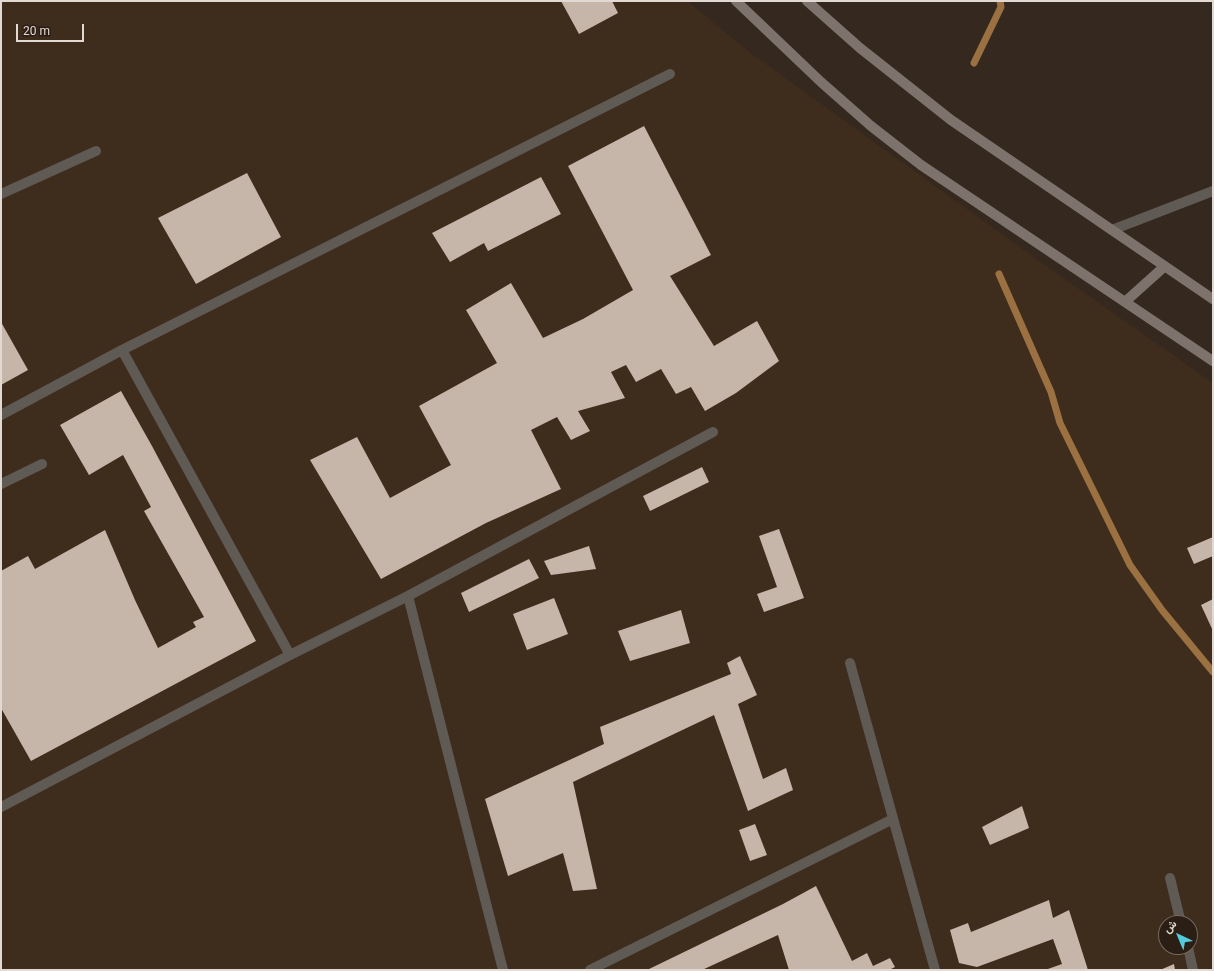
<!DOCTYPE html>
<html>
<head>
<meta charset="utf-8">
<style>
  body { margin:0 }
  #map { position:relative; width:1214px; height:971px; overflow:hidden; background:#35281e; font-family:Roboto,Vazirmatn,sans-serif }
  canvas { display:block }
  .frame { position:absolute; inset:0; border:2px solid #e2d9d2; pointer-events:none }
  .north { position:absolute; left:1158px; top:915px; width:40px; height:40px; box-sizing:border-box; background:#2b1e14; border:1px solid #746960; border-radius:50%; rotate:316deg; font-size:11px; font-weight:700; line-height:16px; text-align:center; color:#e2d9d2 }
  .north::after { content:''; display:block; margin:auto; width:14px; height:18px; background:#54cadd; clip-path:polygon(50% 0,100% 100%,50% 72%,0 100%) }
  .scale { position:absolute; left:16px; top:24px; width:68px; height:18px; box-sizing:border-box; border:2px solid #e2d9d2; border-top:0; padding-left:5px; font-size:12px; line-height:14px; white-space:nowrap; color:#e2d9d2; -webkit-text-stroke:3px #2b1e14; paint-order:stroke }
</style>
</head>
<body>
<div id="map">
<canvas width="1214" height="971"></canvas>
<div class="frame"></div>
<div class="north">ش</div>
<div class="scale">20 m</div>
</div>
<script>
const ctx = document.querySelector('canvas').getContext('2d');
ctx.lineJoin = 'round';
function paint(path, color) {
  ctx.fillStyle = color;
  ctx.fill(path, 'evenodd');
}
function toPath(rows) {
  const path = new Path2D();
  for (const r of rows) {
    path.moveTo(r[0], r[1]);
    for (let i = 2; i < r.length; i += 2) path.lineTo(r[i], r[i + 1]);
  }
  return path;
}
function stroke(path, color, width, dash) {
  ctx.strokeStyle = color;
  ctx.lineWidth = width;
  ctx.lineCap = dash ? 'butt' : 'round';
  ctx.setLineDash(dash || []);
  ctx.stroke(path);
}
paint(toPath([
  [1,1,687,1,752,54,1042,263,1213,383,1213,970,1,970],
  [1166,923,1190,923,1190,947,1166,947]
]), '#3e2c1d');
stroke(toPath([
  [974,63,1001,7,1000,1],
  [999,274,1051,392,1060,423,1130,565,1162,610,1213,672]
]), '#9b7142', 7);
paint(toPath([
  [561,1,612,1,618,13,579,34],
  [644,126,711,255,670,276,714,346,757,321,779,361,736,393,705,411,691,387,676,394,661,369,636,382,626,365,611,372,625,398,578,411,590,431,571,440,557,417,531,430,561,489,486,523,381,579,310,460,357,437,390,498,451,465,419,406,497,363,466,310,511,283,543,338,583,319,633,290,568,166],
  [247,173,281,237,196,284,158,218],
  [541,177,561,214,488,251,484,243,450,262,432,233],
  [1,322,28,370,1,385],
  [121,391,152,446,256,641,31,761,1,708,1,571,28,556,35,569,105,530,135,600,158,648,196,627,193,622,204,617,144,511,151,507,123,455,89,475,60,425],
  [702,467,709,482,650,511,643,496],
  [779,529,804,598,764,612,757,594,777,587,759,536],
  [1213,537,1213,556,1194,564,1187,548],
  [589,546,596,569,551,575,544,561],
  [529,559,539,578,469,612,461,593],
  [554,598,568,634,527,650,513,614],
  [1213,599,1213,631,1201,605],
  [681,610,690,643,630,661,618,631],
  [740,656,757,695,738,704,763,779,786,768,793,790,748,811,714,715,573,782,597,889,573,891,563,853,508,876,485,799,604,744,600,727,731,674,727,663],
  [1022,806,1029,828,990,845,982,827],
  [755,824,767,855,750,861,739,830],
  [816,886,852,961,867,953,873,966,890,958,895,967,889,970,789,970,778,935,702,970,647,970,783,904],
  [1049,900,1053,918,1069,910,1088,970,1045,970,1062,964,1053,939,977,967,959,963,950,930,968,923,971,932],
  [1174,964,1175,970,1160,970]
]), '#c6b6a9');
stroke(toPath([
  [1,194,96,151],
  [1,484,42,464]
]), '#605a55', 10);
stroke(toPath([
  [1112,230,1213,191],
  [122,350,290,655],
  [1,415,122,350,670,74],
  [408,596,503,970],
  [850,663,935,970],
  [1,807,290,655,408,596,713,432],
  [1170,878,1181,923],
  [1188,947,1193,970],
  [590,970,893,819]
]), '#605a55', 10);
stroke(toPath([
  [736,1,821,82,871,126,921,165,1213,361],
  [807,1,860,48,951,120,1213,299],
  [1126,301,1165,266]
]), '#7e736c', 10);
</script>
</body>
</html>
